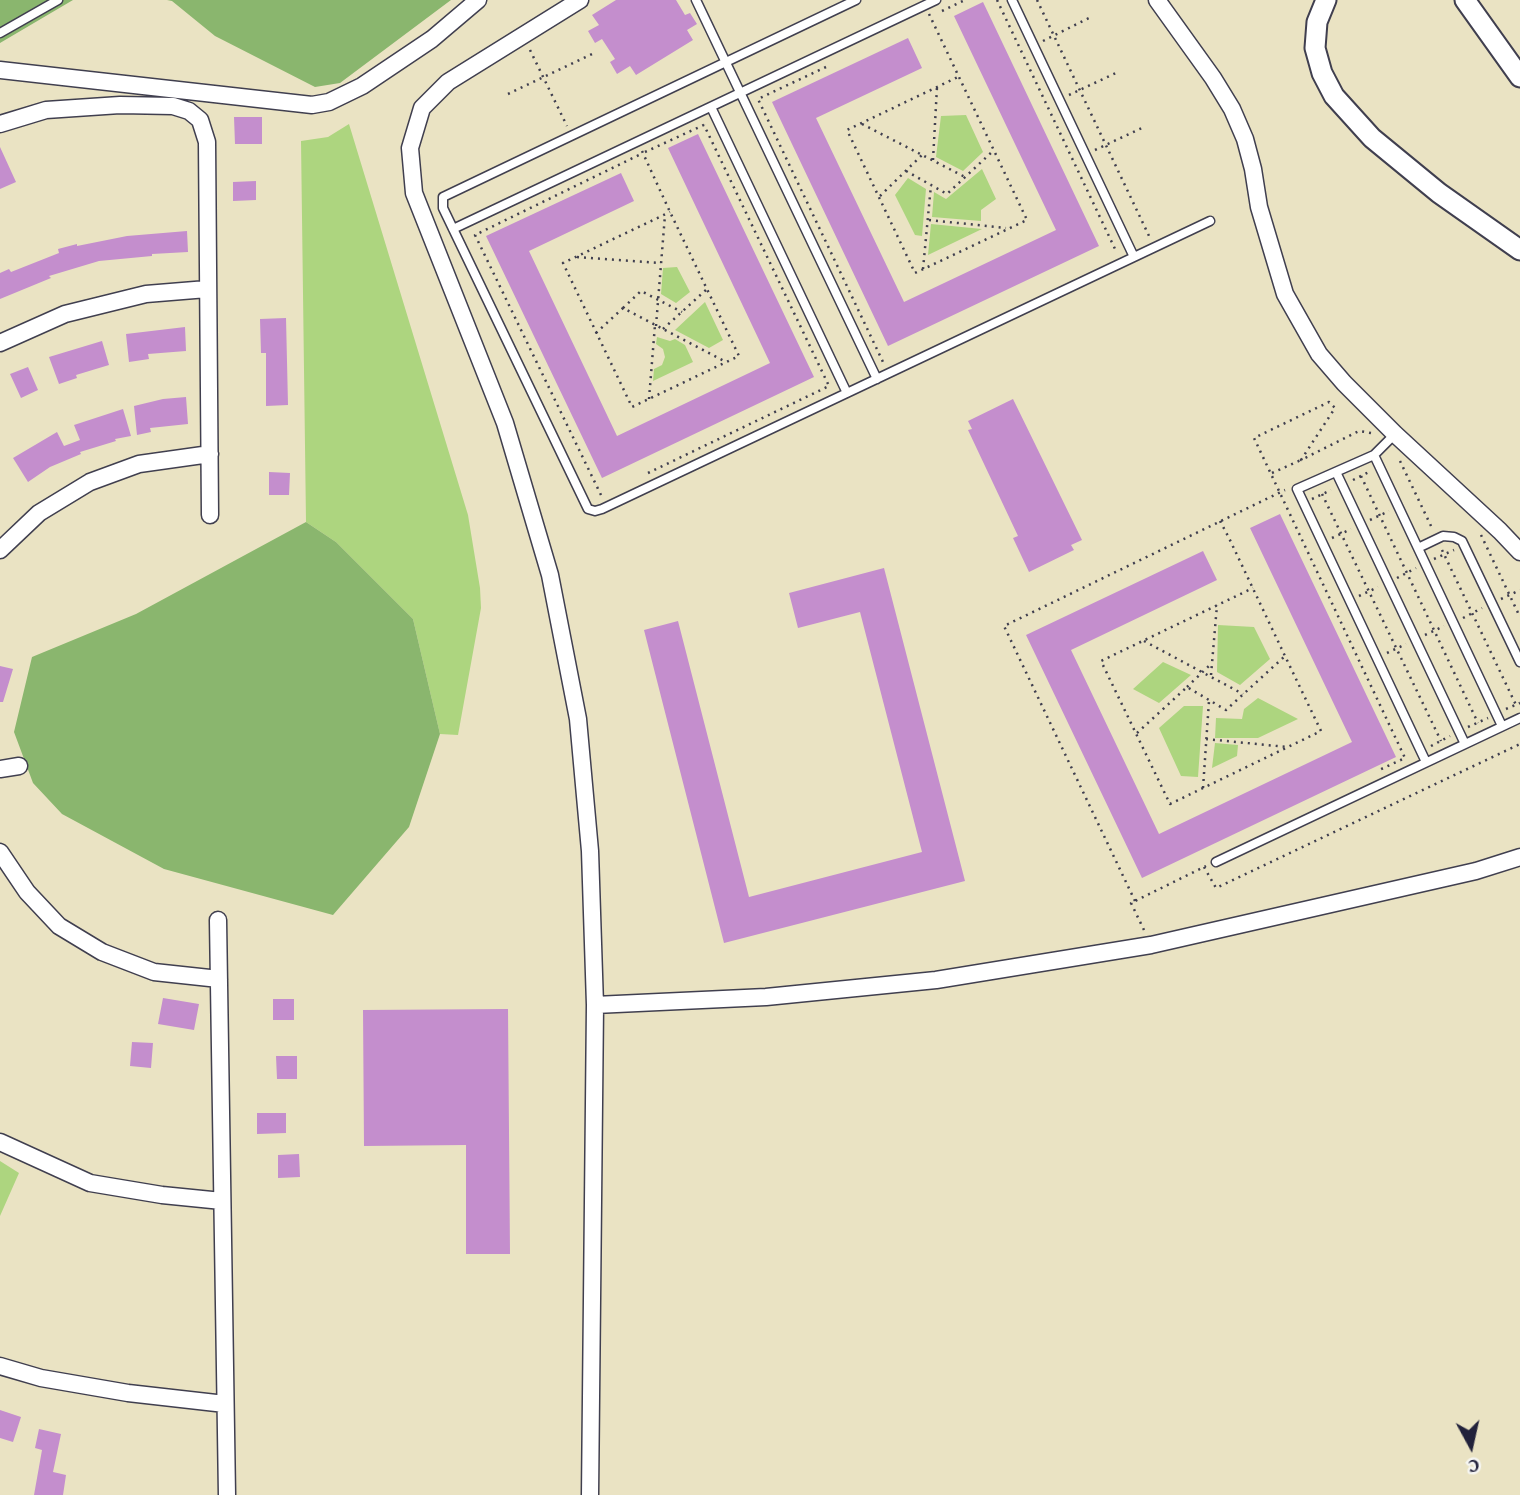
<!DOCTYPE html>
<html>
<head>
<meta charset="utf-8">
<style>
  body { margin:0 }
  #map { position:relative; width:1520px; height:1495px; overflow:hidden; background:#eae3c3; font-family:"Gentium Book Plus",serif }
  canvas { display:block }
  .north { position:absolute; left:1436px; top:1411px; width:70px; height:70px; -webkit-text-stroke:5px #f6f6f2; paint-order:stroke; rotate:172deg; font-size:19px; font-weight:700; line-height:28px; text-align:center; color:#22223b }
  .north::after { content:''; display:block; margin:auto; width:24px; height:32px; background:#22223b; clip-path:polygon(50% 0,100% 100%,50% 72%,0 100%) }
</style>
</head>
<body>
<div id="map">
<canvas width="1520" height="1495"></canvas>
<div class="north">С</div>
</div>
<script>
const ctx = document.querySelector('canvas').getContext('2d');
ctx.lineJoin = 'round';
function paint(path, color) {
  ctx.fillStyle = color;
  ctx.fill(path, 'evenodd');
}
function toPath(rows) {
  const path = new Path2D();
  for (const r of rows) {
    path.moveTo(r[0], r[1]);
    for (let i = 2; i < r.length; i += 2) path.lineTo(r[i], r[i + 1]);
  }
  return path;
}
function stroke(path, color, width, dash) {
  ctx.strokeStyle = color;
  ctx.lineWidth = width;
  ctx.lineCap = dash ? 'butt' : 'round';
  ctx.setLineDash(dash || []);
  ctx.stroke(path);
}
paint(toPath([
  [966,115,983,152,963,171,936,157,941,116],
  [349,124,468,515,480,588,481,608,458,735,440,734,413,619,336,542,306,522,301,141,328,137],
  [982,169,996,199,981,210,981,221,932,217,934,192,946,199],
  [908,178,926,189,922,236,915,235,895,195],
  [931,224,982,229,928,255],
  [677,267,690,292,676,303,661,294,663,268],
  [705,302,723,340,709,348,675,330],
  [657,337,670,341,675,339,685,345,693,362,653,381,654,369,662,365,665,357,663,349,656,344],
  [1218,625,1254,627,1270,659,1240,685,1217,672],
  [1163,662,1191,675,1159,703,1133,689],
  [1258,698,1298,719,1258,738,1215,738,1216,718,1242,719,1244,709],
  [1184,706,1203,706,1198,777,1181,776,1159,728],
  [1215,743,1238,745,1237,756,1212,768],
  [0,1161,19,1173,0,1216]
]), '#add57f');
paint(toPath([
  [0,0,73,0,0,43],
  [167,0,451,0,340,83,315,87,215,36,172,1],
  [306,522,336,542,413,619,440,734,409,827,333,915,164,869,62,814,33,783,14,732,32,657,136,614]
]), '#8ab66e');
paint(toPath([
  [616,0,676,0,685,15,690,13,697,24,687,30,693,40,636,75,630,66,617,74,610,62,615,59,602,39,595,43,588,31,599,25,592,15],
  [983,2,1099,246,888,346,772,102,908,38,922,68,816,118,904,302,1056,230,954,16],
  [234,117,262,117,262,144,235,144],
  [698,134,814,377,602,478,486,236,621,173,634,201,529,251,617,436,770,363,668,148],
  [0,147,16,182,0,189],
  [256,181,256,200,233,201,233,182],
  [187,231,188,252,152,254,152,256,99,261,49,276,51,278,0,299,0,273,9,269,11,272,59,253,58,249,77,244,77,246,127,236],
  [286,318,288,405,266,406,266,353,261,353,260,319],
  [185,327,186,351,148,354,149,359,129,362,126,334],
  [102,341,109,365,76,375,77,378,59,384,49,357],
  [28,367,38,390,21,398,10,374],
  [186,397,188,424,150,428,151,432,137,435,134,406,163,399],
  [1013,399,1082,540,1071,545,1074,550,1029,572,1013,538,1018,536,968,430,972,429,968,421],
  [123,409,131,436,115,439,116,441,80,452,81,454,50,467,28,482,13,458,57,432,64,446,80,440,74,425],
  [269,472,290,473,289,495,269,495],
  [1280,514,1396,757,1142,878,1026,635,1203,551,1217,580,1071,650,1159,834,1352,742,1250,528],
  [884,568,965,881,724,943,644,630,678,621,749,897,922,852,860,612,798,628,789,593],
  [0,666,13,669,3,702,0,702],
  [163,998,199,1004,194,1030,158,1024],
  [273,999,294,999,294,1020,273,1020],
  [508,1009,510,1254,466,1254,466,1145,364,1146,363,1010],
  [132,1042,153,1043,151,1068,130,1066],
  [276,1056,297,1056,297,1079,277,1079],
  [257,1113,286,1113,286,1133,257,1134],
  [299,1154,300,1177,278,1178,278,1155],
  [0,1410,21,1417,13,1442,0,1438],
  [39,1429,61,1434,53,1472,66,1475,63,1495,34,1495,42,1450,35,1448]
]), '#c48ecd');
const service = toPath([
  [696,0,877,379],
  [856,0,443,197,443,208,588,509,595,511,602,509,1210,221],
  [1012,0,1134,257],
  [0,33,58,0],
  [711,107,847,393],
  [453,229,936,0],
  [1395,434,1374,455,1297,489,1426,762],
  [1374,455,1502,726],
  [1336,472,1465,744],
  [1418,548,1443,536,1454,537,1462,541,1520,662],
  [1216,862,1520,718]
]);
const minor = toPath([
  [580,0,448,82,422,108,410,148,414,193,505,423,550,575,578,719,590,851,595,1005,590,1495],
  [1157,0,1213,78,1232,109,1245,139,1253,169,1259,207,1285,294,1319,354,1344,383,1395,434,1500,531,1520,552],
  [0,70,312,105,329,102,362,86,432,39,478,0],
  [0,124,46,110,120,105,173,106,189,111,200,120,207,142,210,515],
  [0,343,65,314,146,294,207,289],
  [0,550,39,513,90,482,139,464,210,454],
  [0,769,19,766],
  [0,852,27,892,59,926,102,952,154,972,219,979],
  [218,920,227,1495],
  [595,1005,766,997,936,980,1151,945,1476,871,1520,857],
  [0,1142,90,1183,162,1195,222,1201],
  [0,1366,41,1378,128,1393,225,1404]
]);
const tertiary = toPath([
  [1326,0,1317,22,1315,48,1322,73,1334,96,1372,138,1439,193,1520,250],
  [1465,0,1520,77]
]);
stroke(service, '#403f4f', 11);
stroke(minor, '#403f4f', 19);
stroke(tertiary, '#403f4f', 23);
stroke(toPath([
  [997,0,1116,251],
  [1037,0,1150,238],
  [942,11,965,0],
  [929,14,1027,220,915,273,847,130,958,77],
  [1043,41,1091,17],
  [530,50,567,126],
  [826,67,758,99,883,362,885,361],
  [508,94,592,54],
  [1069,95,1118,72],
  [862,124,965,177],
  [1095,150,1144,127],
  [642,151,670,212,739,356,632,407,563,263,670,212],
  [645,152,706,124],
  [933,160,937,87],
  [906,171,947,194,993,151],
  [880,196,922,155],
  [929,220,1006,228],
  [577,257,661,263],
  [923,269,931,185],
  [623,308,641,291,682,312],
  [656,326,665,215],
  [663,329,707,289],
  [596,333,623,308,726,362],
  [649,399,655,325],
  [1371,433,1359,431,1301,460,1335,408,1329,402,1254,438,1405,758,1377,771],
  [1400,461,1432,528],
  [648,473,829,386,704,125],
  [1272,473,1301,460],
  [1361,476,1478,723],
  [1353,480,1369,472],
  [1322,494,1441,741],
  [601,495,475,235,639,155],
  [1312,499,1331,490],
  [1370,520,1389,511],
  [1220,521,1229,538,1285,656,1321,731,1170,804,1101,661,1253,588],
  [1481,535,1520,617],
  [1332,538,1351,529],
  [1442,550,1516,705],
  [1434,559,1454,550],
  [1397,578,1416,568],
  [1359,596,1378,587],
  [1501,599,1520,590],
  [1463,618,1482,608],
  [1425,635,1444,626],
  [1144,641,1243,694],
  [1387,653,1406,644],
  [1211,675,1217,605],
  [1187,687,1212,663],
  [1506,709,1520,703],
  [1468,727,1488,718],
  [1137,733,1187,687,1226,710,1285,656],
  [1206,739,1287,747],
  [1431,746,1450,736],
  [1203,788,1209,701],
  [1204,867,1216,888,1520,744],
  [1135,901,1004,626,1285,490],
  [1144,930,1131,903,1206,866]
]), '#403f4f', 2.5, [2, 5]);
stroke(service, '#fff', 8);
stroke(minor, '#fff', 16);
stroke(tertiary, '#fff', 19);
</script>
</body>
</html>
